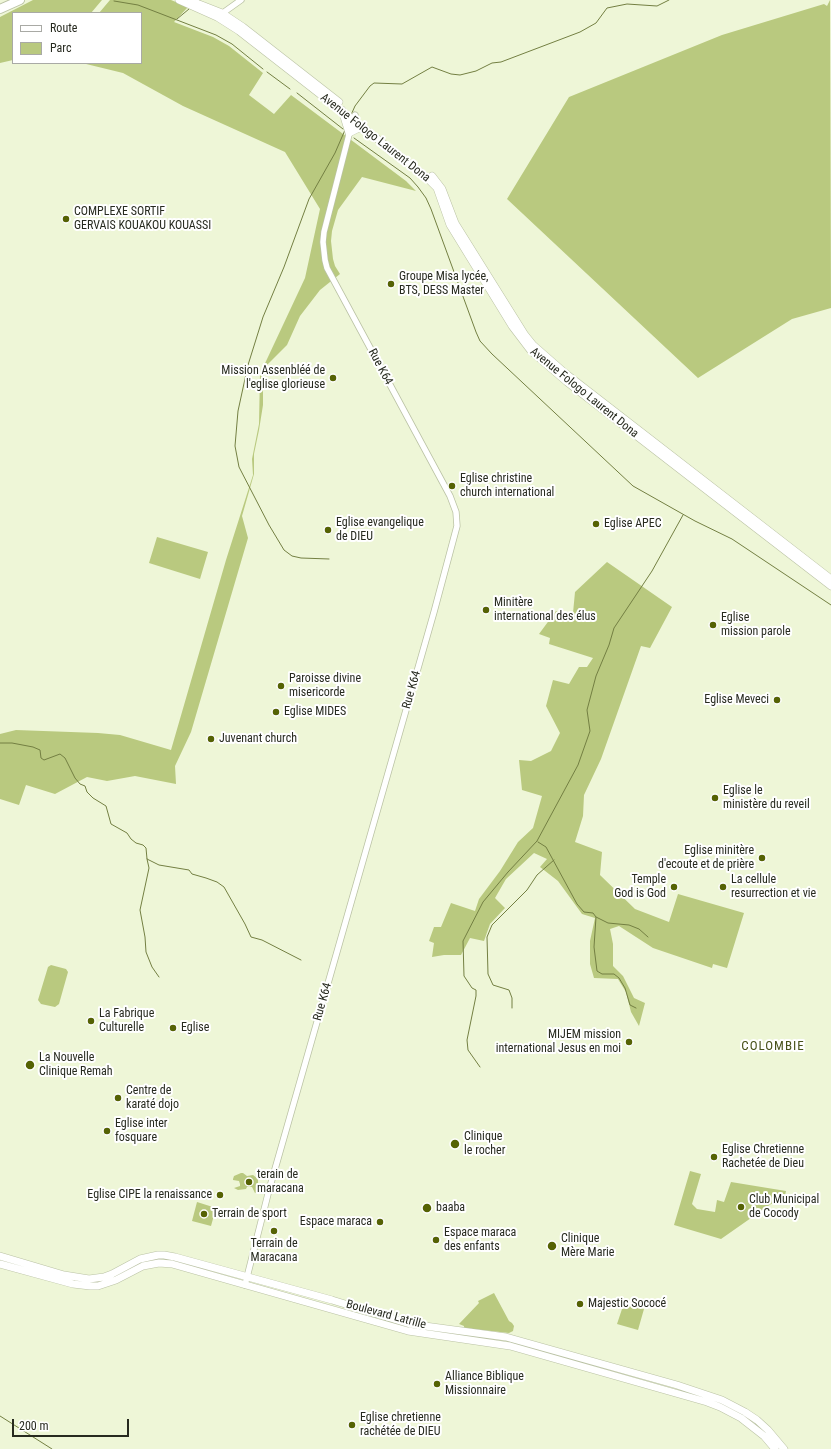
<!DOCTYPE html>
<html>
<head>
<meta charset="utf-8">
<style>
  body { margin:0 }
  #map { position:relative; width:831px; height:1449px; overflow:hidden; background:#eef6d7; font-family:"Roboto Condensed",sans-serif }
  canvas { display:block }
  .legend { position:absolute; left:12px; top:12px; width:130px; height:52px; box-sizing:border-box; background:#fff; border:1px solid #a9aaa5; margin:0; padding:5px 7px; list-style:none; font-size:12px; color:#272a1f }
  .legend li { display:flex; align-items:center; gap:8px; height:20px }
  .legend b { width:20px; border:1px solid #a9aaa5 }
  .scale { position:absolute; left:12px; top:1419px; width:117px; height:18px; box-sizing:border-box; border:2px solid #272a1f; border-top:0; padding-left:5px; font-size:12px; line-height:14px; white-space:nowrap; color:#272a1f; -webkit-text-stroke:3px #fff; paint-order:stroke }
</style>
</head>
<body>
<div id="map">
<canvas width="831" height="1449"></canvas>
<ul class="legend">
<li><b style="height:5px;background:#fff"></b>Route</li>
<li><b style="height:11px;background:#b9c97f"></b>Parc</li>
</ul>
<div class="scale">200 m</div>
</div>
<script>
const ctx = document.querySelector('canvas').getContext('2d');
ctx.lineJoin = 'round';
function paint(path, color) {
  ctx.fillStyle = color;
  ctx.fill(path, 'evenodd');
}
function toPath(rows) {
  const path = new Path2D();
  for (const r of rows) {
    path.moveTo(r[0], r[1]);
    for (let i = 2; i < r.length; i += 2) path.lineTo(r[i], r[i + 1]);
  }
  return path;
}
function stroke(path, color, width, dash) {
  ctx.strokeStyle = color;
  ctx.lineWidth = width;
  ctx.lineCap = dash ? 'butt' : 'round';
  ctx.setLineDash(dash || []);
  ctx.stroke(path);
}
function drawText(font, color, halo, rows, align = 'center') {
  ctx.font = font + ' "Roboto Condensed",sans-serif';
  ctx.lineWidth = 4;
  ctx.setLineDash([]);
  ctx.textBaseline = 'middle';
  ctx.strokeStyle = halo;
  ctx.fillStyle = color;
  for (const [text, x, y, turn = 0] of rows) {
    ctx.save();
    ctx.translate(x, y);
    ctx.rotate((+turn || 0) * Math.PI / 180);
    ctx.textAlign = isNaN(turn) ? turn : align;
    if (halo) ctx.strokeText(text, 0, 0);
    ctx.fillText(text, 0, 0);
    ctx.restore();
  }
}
paint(toPath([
  [33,0,102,0,91,13,13,13,13,60,0,63,0,17],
  [110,0,171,0,188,7,174,22,213,37,229,46,263,73,249,95,274,114,291,95,406,181,416,191,362,177,338,210,332,231,331,241,333,259,335,266,340,274,320,290,300,316,287,345,265,367,263,383,263,405,259,430,254,454,254,474,242,516,248,538,191,732,175,766,176,784,135,776,107,781,87,777,55,794,26,785,19,805,0,799,0,734,16,730,98,733,120,735,171,750,226,560,253,475,252,459,259,424,260,374,305,278,320,209,285,152,183,106,123,73,82,63,141,63,141,13,99,13],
  [830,0,831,308,792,319,698,378,507,199,569,97,722,35,824,4,827,6],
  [157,537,208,552,200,579,149,563],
  [607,562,672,607,650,648,641,646,601,759,584,795,583,816,575,842,602,852,600,875,635,909,669,922,678,894,744,913,727,968,713,964,712,968,653,948,619,926,610,929,613,944,613,966,623,976,634,998,645,1003,639,1026,631,1012,626,992,618,979,594,978,590,964,590,941,595,918,582,914,558,881,540,867,547,859,534,853,506,879,495,898,505,908,490,924,484,941,470,938,461,955,444,955,432,957,434,943,429,941,434,927,441,927,451,903,475,911,479,899,500,871,518,842,533,828,542,796,522,790,519,760,531,761,551,751,560,733,546,706,553,680,569,684,579,667,587,667,593,658,549,644,550,638,539,634,556,611,563,614,573,613,575,592],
  [51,965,66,969,68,972,59,1004,55,1007,41,1004,38,1000,48,967],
  [690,1171,701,1174,692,1204,697,1209,715,1212,717,1200,724,1202,731,1182,786,1191,784,1200,771,1204,721,1239,674,1225],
  [241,1173,243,1173,247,1176,253,1175,258,1179,258,1184,261,1188,255,1193,252,1187,247,1187,246,1189,238,1190,234,1188,240,1186,240,1184,239,1181,233,1180,233,1179,234,1176],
  [197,1202,216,1208,211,1226,192,1221],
  [494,1293,509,1321,512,1323,514,1326,513,1331,509,1333,464,1328,464,1326,459,1324,479,1303,478,1301],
  [624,1303,644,1309,638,1330,617,1324]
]), '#b9c97f');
stroke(toPath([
  [114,1,138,5,216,35,232,44,263,69],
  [177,19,189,9],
  [267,72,290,89],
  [297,93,343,129],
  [351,115,355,106,370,86,374,83,402,84,432,67,451,74,460,75,476,71,492,63,501,62,580,32,596,23,607,8,627,4,657,6,669,0],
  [354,138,410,178,418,187,426,198,431,209,476,332,480,341,492,354,633,486,695,521,732,539,831,605],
  [329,559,301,558,292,556,284,550,269,525,239,467,235,446,238,411,248,365,263,317,284,267,309,199,335,153,345,130],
  [0,743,12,743,33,747,40,750,41,758,44,760,60,754,65,758,75,778,80,784,85,786,87,792,93,798,106,806,111,824,127,833,131,839,136,843,143,845,146,848,147,859,159,865,189,870,192,874,206,878,217,882,224,887,245,924,251,937,262,940,301,960],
  [538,842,546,847,577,904,584,912,593,913,596,917,594,947,597,971,602,974,614,974,619,978,625,988,630,1005,636,1008],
  [147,859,149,868,140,910,145,937,146,952,152,967,159,977],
  [596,917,608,923,629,925,639,929,648,937],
  [512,1008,512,998,509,990,493,985,488,974,487,937,492,925,527,890,537,875,554,860],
  [480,1067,468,1050,467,1040,476,996,476,990,472,988,464,976,463,941,483,902,508,872,537,841,578,765,590,731,587,710,596,676,609,645,614,628,652,571,683,515],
  [0,1416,52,1449]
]), '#737f42', 1);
const minor = toPath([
  [220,15,241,0],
  [245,1285,269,1190,434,612,457,526,456,512,450,496,347,305,327,268,325,260,323,242,324,232,353,119,355,115]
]);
const major = toPath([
  [179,0,217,17,239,31,425,176,437,188,450,225,512,326,531,351,567,382,691,478,831,586],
  [199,4,222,13,243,27,339,102],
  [342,110,349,133,359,128,365,129],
  [432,176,442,189,455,223,525,335,533,345,565,373,831,579],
  [0,1256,64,1275,89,1279,104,1277,112,1274,140,1259,158,1255,164,1255,175,1257,332,1300,410,1324,506,1337,677,1385,722,1400,745,1412,757,1420,768,1430,784,1449],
  [0,1264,73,1284,90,1286,98,1286,116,1280,143,1266,159,1263,172,1264,408,1331,510,1346,707,1402,720,1407,741,1418,764,1436,775,1449]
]);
const highway = toPath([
  [192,0,196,3],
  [0,9,20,0]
]);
stroke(minor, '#bac2a4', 7);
stroke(major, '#bac2a4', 8);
stroke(highway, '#bac2a4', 10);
stroke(minor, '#fff', 5.5);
stroke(major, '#fff', 7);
stroke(highway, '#fff', 8);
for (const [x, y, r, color] of [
  [66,219,4,"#556204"],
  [391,284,4,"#556204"],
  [333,378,4,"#556204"],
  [452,486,4,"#556204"],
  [596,524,4,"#556204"],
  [328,530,4,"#556204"],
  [486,610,4,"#556204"],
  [713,625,4,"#556204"],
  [281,686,4,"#556204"],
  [777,700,4,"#556204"],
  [276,712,4,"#556204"],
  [211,739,4,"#556204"],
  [715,798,4,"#556204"],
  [762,858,4,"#556204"],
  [674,887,4,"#556204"],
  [723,887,4,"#556204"],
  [91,1021,4,"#556204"],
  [173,1028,4,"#556204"],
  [629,1042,4,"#556204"],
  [30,1065,5,"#556204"],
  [118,1098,4,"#556204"],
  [107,1131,4,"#556204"],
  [455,1144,5,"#556204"],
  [714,1157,4,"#556204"],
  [249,1182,4,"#556204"],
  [220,1195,4,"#556204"],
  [741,1207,4,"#556204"],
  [427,1208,5,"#556204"],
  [204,1214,4,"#556204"],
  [380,1222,4,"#556204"],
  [274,1231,4,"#556204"],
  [436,1240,4,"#556204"],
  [552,1246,5,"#556204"],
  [580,1304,4,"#556204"],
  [437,1384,4,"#556204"],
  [352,1425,4,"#556204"]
]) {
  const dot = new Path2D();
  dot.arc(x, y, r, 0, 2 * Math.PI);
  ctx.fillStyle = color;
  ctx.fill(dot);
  stroke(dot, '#fff', 1.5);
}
drawText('12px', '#272a1f', '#fff', [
  ["Avenue Fologo Laurent Dona",375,138,38],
  ["Rue K64",380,367,62],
  ["Avenue Fologo Laurent Dona",584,393,39],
  ["Rue K64",412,690,-74],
  ["Rue K64",323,1002,-74],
  ["Boulevard Latrille",386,1315,15]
]);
drawText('12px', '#272a1f', '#fff', [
  ["COMPLEXE SORTIF",74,212],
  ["GERVAIS KOUAKOU KOUASSI",74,226],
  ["Groupe Misa lycée,",399,277],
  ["BTS, DESS Master",399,291],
  ["Mission Assenbléé de",325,371,"right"],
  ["l'eglise glorieuse",325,385,"right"],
  ["Eglise christine",460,479],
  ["church international",460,493],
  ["Eglise evangelique",336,523],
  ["de DIEU",336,537],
  ["Eglise APEC",604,524],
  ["Minitère",494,603],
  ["international des élus",494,617],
  ["Eglise",721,618],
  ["mission parole",721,632],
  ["Paroisse divine",289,679],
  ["misericorde",289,693],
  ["Eglise Meveci",769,700,"right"],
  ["Eglise MIDES",284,712],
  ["Juvenant church",219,739],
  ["Eglise le",723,791],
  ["ministère du reveil",723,805],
  ["Eglise minitère",754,851,"right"],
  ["d'ecoute et de prière",754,865,"right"],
  ["Temple",666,880,"right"],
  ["God is God",666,894,"right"],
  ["La cellule",731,880],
  ["resurrection et vie",731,894],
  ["La Fabrique",99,1014],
  ["Culturelle",99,1028],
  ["Eglise",181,1028],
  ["MIJEM mission",621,1035,"right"],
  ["international Jesus en moi",621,1049,"right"],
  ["La Nouvelle",39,1058],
  ["Clinique Remah",39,1072],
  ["Centre de",126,1091],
  ["karaté dojo",126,1105],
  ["Eglise inter",115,1124],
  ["fosquare",115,1138],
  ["Clinique",464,1137],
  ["le rocher",464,1151],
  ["Eglise Chretienne",722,1150],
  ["Rachetée de Dieu",722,1164],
  ["terain de",257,1175],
  ["maracana",257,1189],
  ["Eglise CIPE la renaissance",212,1195,"right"],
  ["Club Municipal",749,1200],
  ["de Cocody",749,1214],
  ["baaba",436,1208],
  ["Terrain de sport",212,1214],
  ["Espace maraca",372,1222,"right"],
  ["Espace maraca",444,1233],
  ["des enfants",444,1247],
  ["Clinique",561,1239],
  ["Mère Marie",561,1253],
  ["Terrain de",274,1244,"center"],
  ["Maracana",274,1258,"center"],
  ["Majestic Sococé",588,1304],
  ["Alliance Biblique",445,1377],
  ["Missionnaire",445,1391],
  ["Eglise chretienne",360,1418],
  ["rachétée de DIEU",360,1432]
], 'left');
ctx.letterSpacing = '1px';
drawText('13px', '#48521a', '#fff', [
  ["COLOMBIE",773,1047]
]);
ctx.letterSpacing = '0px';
</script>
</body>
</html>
